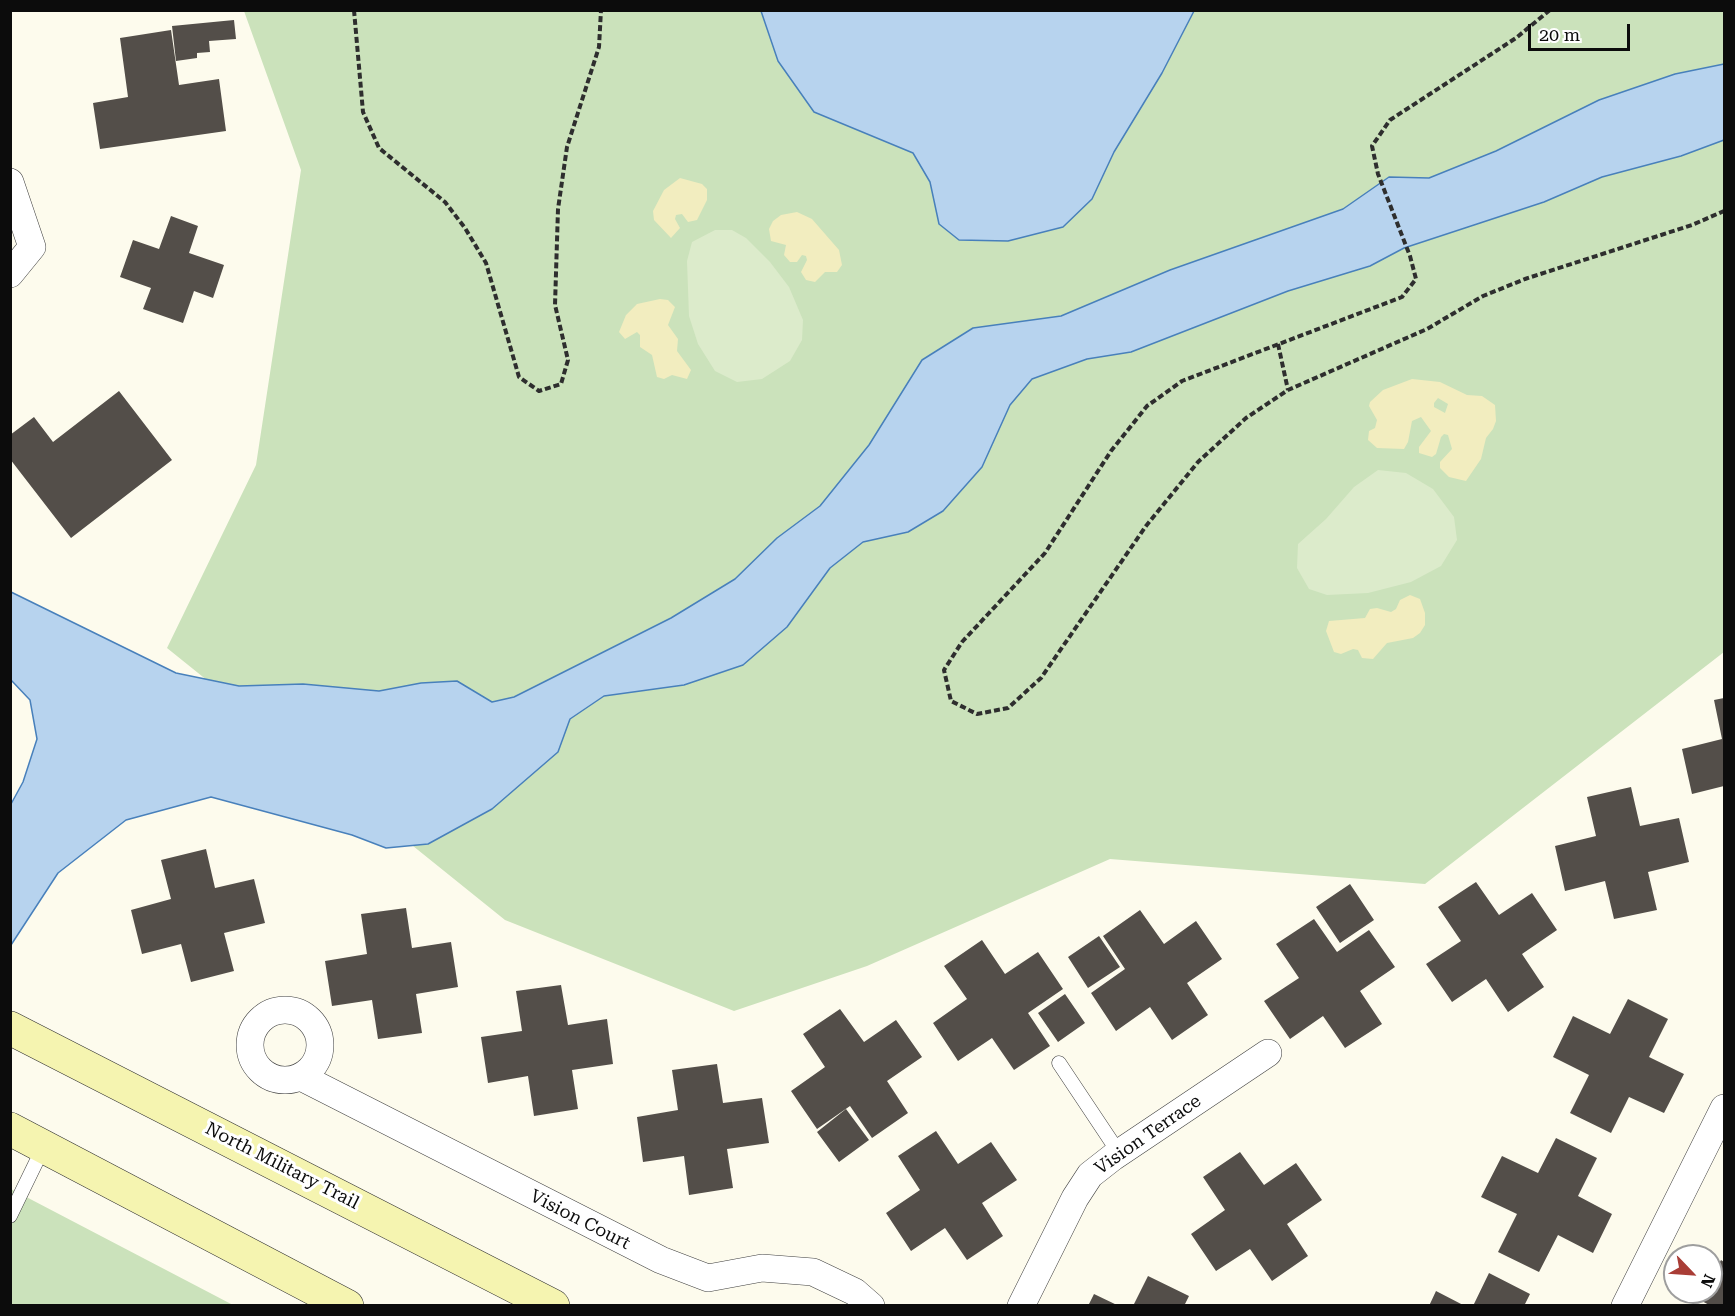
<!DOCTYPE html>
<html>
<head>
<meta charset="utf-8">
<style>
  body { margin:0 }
  #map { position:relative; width:1735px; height:1316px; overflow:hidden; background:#fdfbed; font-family:"Roboto Serif",serif }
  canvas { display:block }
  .frame { position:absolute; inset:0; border:12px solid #0c0c0c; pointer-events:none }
  .north { position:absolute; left:1663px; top:1244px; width:60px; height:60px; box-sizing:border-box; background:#fff; border:2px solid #9e9e9e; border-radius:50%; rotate:115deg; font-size:16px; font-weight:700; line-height:24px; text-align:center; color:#0c0c0c }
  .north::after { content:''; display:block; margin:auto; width:21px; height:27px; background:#a93d36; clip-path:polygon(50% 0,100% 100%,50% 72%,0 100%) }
  .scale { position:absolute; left:1528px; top:24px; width:102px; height:27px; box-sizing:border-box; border:3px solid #0c0c0c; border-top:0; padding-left:8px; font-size:18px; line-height:21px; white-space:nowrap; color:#0c0c0c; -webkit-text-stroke:4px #fff; paint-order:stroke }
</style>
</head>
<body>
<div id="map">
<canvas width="1735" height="1316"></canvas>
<div class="frame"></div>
<div class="north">N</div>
<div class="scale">20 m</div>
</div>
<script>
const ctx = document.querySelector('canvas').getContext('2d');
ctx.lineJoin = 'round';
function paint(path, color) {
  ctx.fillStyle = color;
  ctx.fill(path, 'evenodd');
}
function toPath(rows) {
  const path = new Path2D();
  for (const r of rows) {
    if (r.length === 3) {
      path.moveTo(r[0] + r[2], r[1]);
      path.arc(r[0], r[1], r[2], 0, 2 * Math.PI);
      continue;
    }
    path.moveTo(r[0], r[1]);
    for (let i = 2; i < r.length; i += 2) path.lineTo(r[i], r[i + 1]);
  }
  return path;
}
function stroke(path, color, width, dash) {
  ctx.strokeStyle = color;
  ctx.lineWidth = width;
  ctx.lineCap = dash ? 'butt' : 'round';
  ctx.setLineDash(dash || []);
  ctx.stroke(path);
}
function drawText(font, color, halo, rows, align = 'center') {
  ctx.font = font + ' "Roboto Serif",serif';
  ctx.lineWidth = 6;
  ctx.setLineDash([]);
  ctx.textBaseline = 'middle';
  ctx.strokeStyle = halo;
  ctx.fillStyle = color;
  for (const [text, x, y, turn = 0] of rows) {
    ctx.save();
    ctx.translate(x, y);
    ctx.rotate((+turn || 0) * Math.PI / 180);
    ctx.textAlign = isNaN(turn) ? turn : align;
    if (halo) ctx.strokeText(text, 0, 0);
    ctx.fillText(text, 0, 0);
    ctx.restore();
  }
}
paint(toPath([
  [244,11,1724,11,1724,652,1425,884,1110,859,867,966,734,1011,505,920,167,648,256,465,301,170],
  [11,1189,233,1305,11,1305]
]), '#cbe2bb');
paint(toPath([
  [680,178,702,184,707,189,707,200,697,220,688,222,682,214,676,215,675,219,680,228,671,238,654,220,653,211,664,190],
  [797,212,812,219,839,250,842,265,837,272,825,272,815,282,806,280,801,272,807,260,806,256,802,255,797,262,790,262,784,255,786,245,771,241,769,229,773,221,781,215],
  [660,299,668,300,675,307,668,325,678,339,677,351,691,370,687,379,672,375,664,379,657,377,652,355,640,347,640,335,637,332,625,339,619,332,626,315,637,304],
  [1412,379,1440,382,1467,395,1482,396,1495,405,1496,421,1493,429,1486,438,1481,459,1466,481,1449,477,1440,468,1440,462,1452,449,1448,435,1444,434,1441,437,1436,454,1432,457,1419,453,1419,447,1431,431,1421,417,1412,421,1408,442,1404,449,1377,448,1368,440,1369,431,1375,428,1377,420,1369,406,1370,402,1383,390],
  [1438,398,1448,404,1445,413,1434,407,1434,403],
  [1410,595,1420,599,1425,613,1425,625,1420,633,1413,638,1387,643,1373,659,1362,658,1358,650,1353,649,1341,654,1334,652,1326,631,1329,621,1365,618,1370,609,1377,608,1391,612,1396,609,1400,600]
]), '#f2edbf');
paint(toPath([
  [715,230,732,230,746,238,770,262,789,287,803,320,802,340,790,361,762,379,737,382,715,371,698,344,689,316,687,261,692,242],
  [1378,470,1406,473,1433,489,1454,517,1457,540,1441,566,1411,582,1368,593,1327,595,1309,589,1297,568,1298,544,1326,519,1354,487]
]), '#dcebcb');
const water = toPath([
  [761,11,761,10,1194,11,1162,73,1114,152,1092,199,1063,227,1008,241,959,240,939,224,930,182,913,153,814,112,778,61,761,11],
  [1724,64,1724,140,1681,156,1602,177,1544,202,1404,248,1370,266,1288,291,1131,352,1087,359,1032,379,1010,405,982,467,943,511,908,532,863,542,830,568,787,627,743,665,684,685,604,696,570,719,558,752,492,809,428,844,386,848,352,835,211,797,126,820,58,873,11,945,11,804,23,782,37,739,30,700,11,680,11,592,176,673,239,686,303,684,379,691,421,683,457,681,492,702,514,697,671,618,735,579,777,538,820,506,869,445,922,360,973,328,1061,316,1170,270,1343,209,1389,177,1429,178,1496,151,1599,100,1675,74,1724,64]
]);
paint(water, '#b7d3ee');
stroke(water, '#4880bb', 1.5);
paint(toPath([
  [234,20,236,39,209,41,210,52,197,53,197,58,176,61,172,26],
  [171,30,179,85,219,79,226,131,100,149,93,103,128,97,120,38],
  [171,216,198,226,189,253,224,265,213,298,194,291,183,323,143,309,151,288,120,277,133,240,159,249],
  [119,391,172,460,71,538,10,459,10,435,34,417,53,442],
  [1724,698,1724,786,1692,794,1682,749,1722,739,1714,700],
  [1631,787,1640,826,1679,818,1689,862,1648,872,1657,910,1614,919,1605,881,1565,891,1555,846,1596,836,1587,797],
  [206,849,215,888,254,879,265,923,224,933,234,971,191,982,181,944,142,954,131,910,171,899,161,860],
  [1476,882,1499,915,1532,893,1557,930,1522,954,1544,987,1508,1012,1486,979,1452,1002,1426,964,1461,941,1438,907],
  [1350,884,1374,920,1340,943,1316,907],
  [406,908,412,948,451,942,458,987,416,994,422,1033,378,1039,372,1000,332,1006,325,961,367,954,361,914],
  [1140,910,1164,944,1196,921,1222,959,1187,983,1208,1015,1172,1040,1150,1007,1116,1031,1091,993,1125,969,1103,936],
  [1314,919,1337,952,1369,930,1395,967,1360,991,1382,1024,1345,1048,1323,1016,1290,1039,1264,1001,1299,978,1276,944],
  [1099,936,1120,967,1088,988,1068,957],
  [982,940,1005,974,1038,952,1063,989,1028,1013,1050,1046,1014,1070,992,1038,958,1061,933,1023,967,999,944,966],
  [561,985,568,1025,607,1019,613,1064,572,1070,578,1109,534,1116,528,1076,488,1083,481,1037,522,1031,516,991],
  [1065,994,1085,1023,1058,1042,1038,1013],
  [1628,999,1668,1019,1649,1057,1684,1074,1664,1113,1629,1097,1611,1133,1570,1113,1589,1075,1553,1057,1573,1016,1610,1034],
  [840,1009,864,1042,896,1020,922,1057,887,1081,908,1113,872,1138,850,1106,817,1129,791,1091,825,1067,803,1034],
  [717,1064,723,1103,762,1098,769,1143,727,1149,733,1188,689,1195,684,1156,643,1162,637,1117,678,1110,672,1070],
  [846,1109,869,1140,839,1162,817,1132],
  [936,1131,958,1164,991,1142,1017,1180,982,1203,1003,1236,967,1260,945,1228,911,1251,886,1213,920,1190,898,1156],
  [1556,1138,1597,1158,1578,1196,1612,1214,1593,1253,1558,1235,1539,1272,1498,1252,1517,1214,1481,1197,1502,1156,1538,1173],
  [1240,1152,1264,1185,1296,1163,1322,1200,1287,1224,1308,1256,1272,1281,1250,1249,1216,1271,1191,1234,1225,1210,1203,1177],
  [1721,1260,1724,1262,1724,1306,1711,1306,1700,1300,1704,1292,1711,1292,1711,1279],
  [1489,1273,1530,1294,1524,1306,1473,1306],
  [1148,1276,1189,1296,1184,1306,1133,1306],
  [1436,1291,1465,1306,1429,1306],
  [1094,1294,1119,1306,1088,1306]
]), '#534e49');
const lane = toPath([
  [1059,1063,1119,1153],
  [10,1216,44,1146]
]);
const street = toPath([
  [10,182,32,247,10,274],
  [285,1045,35],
  [301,1077,661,1260,708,1278,762,1268,813,1272,855,1292,871,1306],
  [1021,1306,1075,1198,1090,1175,1113,1157,1268,1053],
  [1625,1306,1724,1108]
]);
const secondary = toPath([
  [10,1028,553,1306],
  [10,1129,347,1306]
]);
stroke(lane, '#3f3f3f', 15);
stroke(street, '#3f3f3f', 28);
stroke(secondary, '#2e2e2e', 34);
stroke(toPath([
  [354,10,363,112,379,148,445,202,465,228,486,263,519,377,539,391,561,384,568,360,555,305,558,209,567,147,599,47,601,10],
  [1550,10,1516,38,1390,120,1372,146,1378,174,1410,256,1416,279,1402,297,1182,381,1147,406,1111,451,1045,553,962,642,944,670,951,701,977,714,1008,708,1041,678,1146,526,1198,462,1246,418,1288,390,1427,329,1483,296,1525,279,1692,225,1724,211],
  [1278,344,1288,390]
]), '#2e2e2e', 4, [6, 3]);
stroke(lane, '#fff', 14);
stroke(street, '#fff', 27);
stroke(secondary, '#f5f4b0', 33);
drawText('18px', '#0c0c0c', '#fff', [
  ["Vision Terrace",1148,1135,-35],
  ["North Military Trail",282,1166,27],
  ["Vision Court",580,1220,27]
]);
</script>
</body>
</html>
